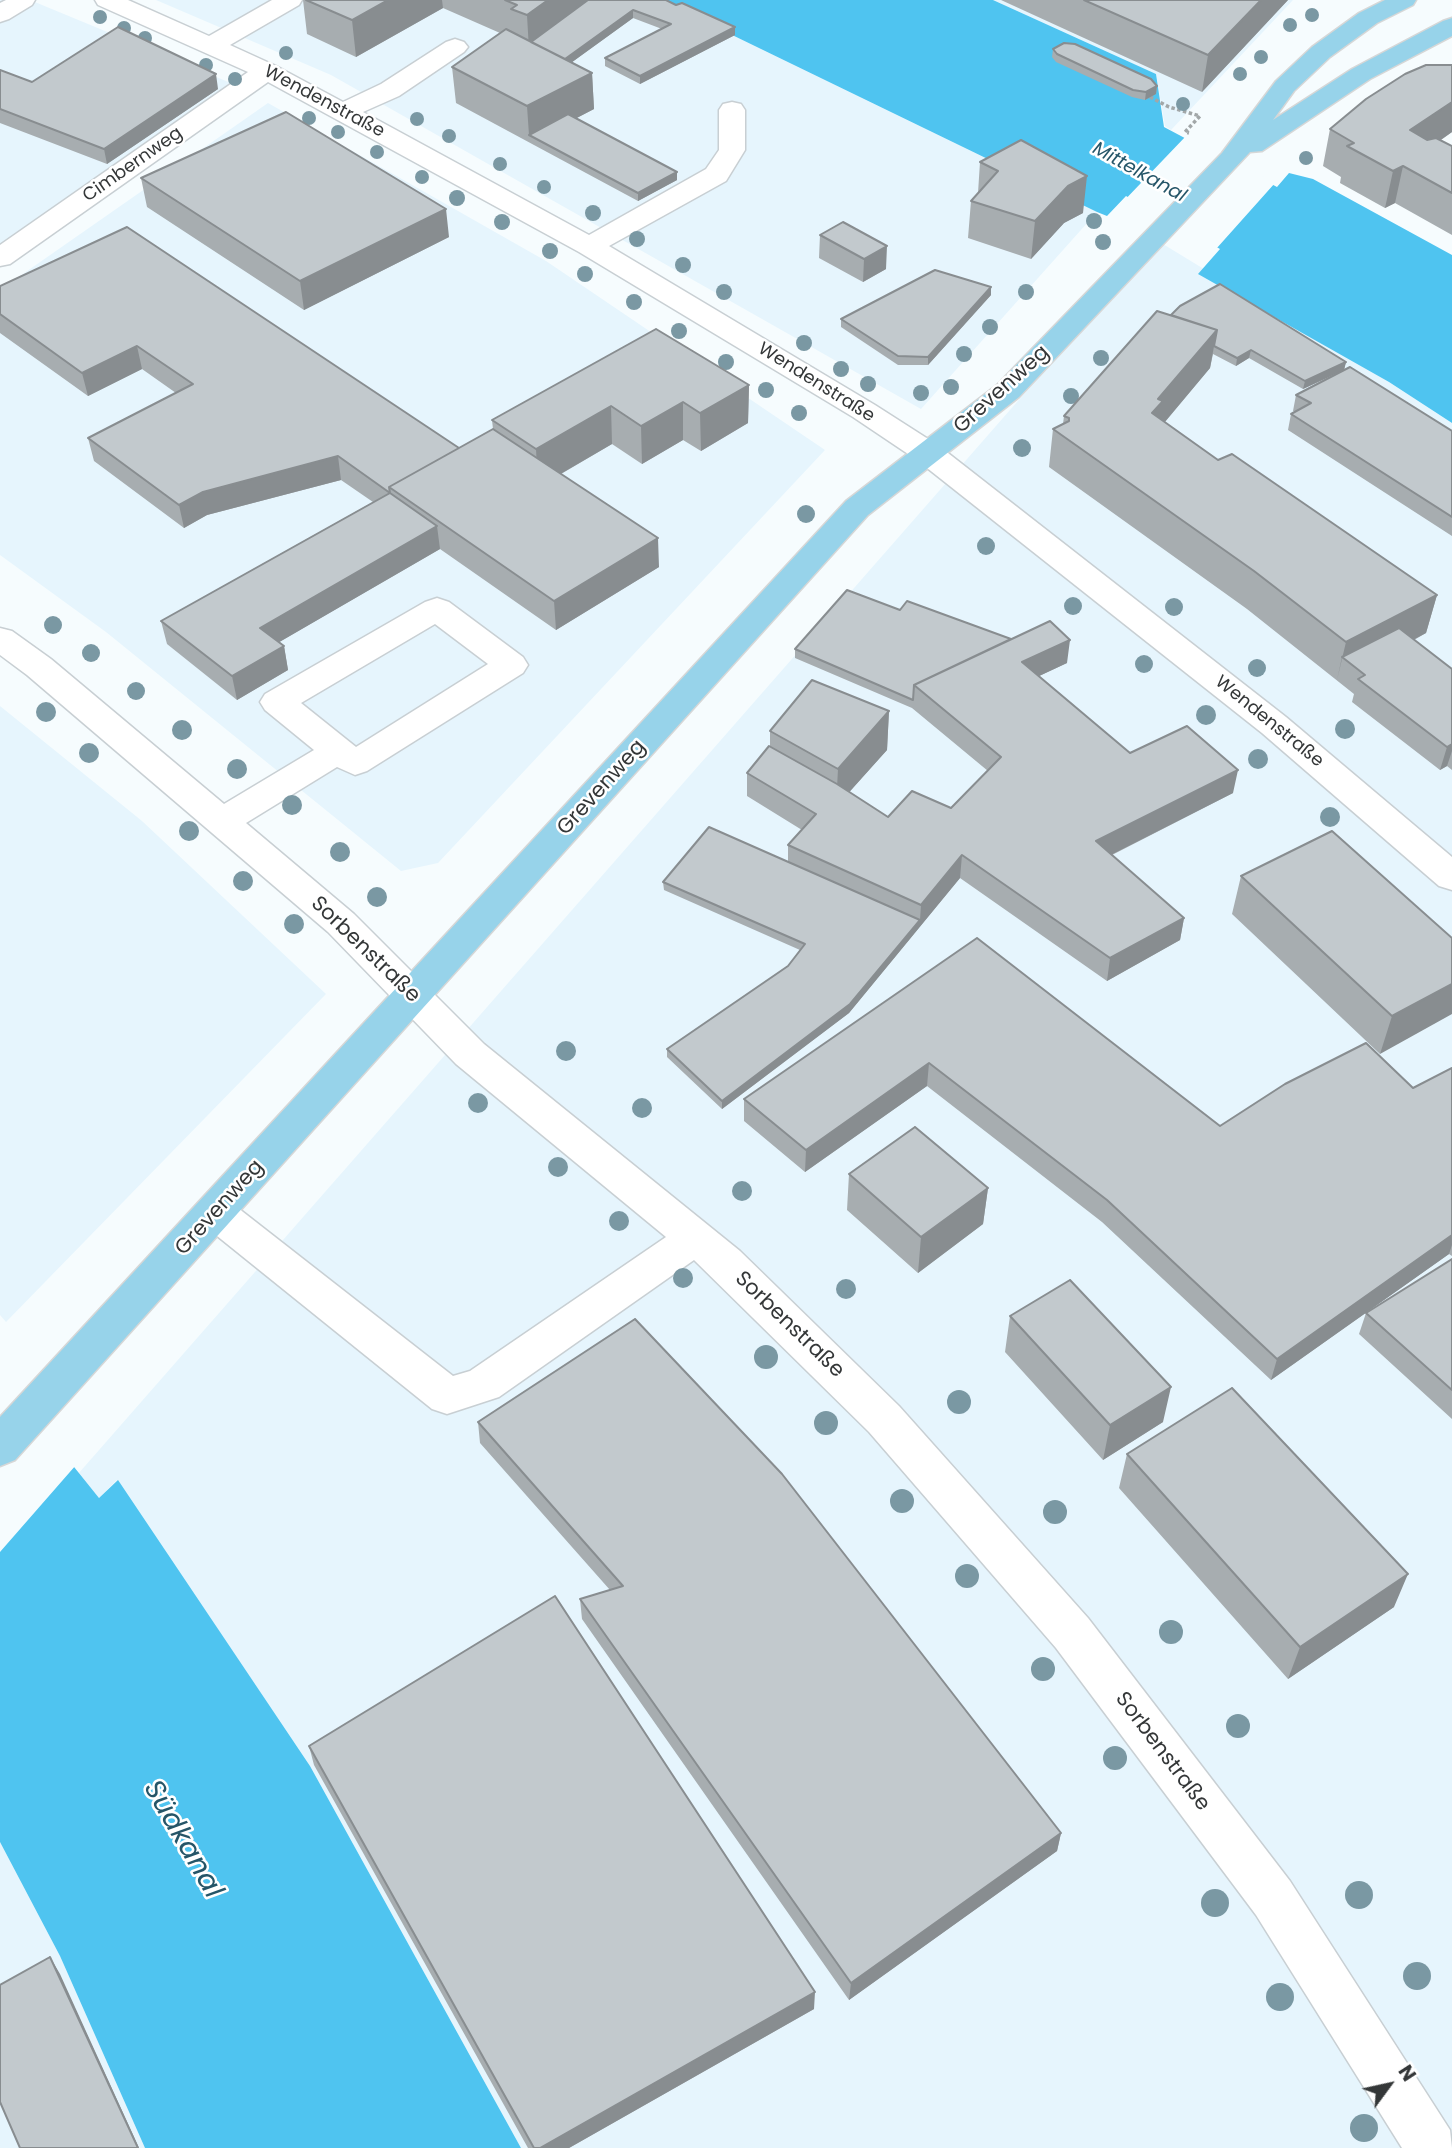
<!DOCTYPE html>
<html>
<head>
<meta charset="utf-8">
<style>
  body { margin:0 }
  #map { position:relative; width:1452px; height:2148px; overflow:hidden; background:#f6fcfe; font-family:Poppins,sans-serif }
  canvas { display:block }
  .north { position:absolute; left:1354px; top:2050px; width:70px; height:70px; -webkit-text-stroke:5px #fff; paint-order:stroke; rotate:57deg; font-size:19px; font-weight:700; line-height:28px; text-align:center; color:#343738 }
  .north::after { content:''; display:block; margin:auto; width:24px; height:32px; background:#343738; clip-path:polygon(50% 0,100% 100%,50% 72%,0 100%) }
</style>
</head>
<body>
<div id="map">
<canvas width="1452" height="2148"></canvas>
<div class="north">N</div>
</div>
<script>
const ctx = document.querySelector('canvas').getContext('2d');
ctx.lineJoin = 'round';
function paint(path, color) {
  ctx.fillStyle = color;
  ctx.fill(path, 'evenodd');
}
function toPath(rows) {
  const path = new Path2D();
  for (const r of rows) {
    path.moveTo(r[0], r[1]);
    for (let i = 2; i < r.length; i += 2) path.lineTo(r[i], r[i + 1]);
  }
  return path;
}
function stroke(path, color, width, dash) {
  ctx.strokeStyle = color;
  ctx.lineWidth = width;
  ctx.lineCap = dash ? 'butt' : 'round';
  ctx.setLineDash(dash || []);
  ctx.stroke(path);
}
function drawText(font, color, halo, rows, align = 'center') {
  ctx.font = font + ' Poppins,sans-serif';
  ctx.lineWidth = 5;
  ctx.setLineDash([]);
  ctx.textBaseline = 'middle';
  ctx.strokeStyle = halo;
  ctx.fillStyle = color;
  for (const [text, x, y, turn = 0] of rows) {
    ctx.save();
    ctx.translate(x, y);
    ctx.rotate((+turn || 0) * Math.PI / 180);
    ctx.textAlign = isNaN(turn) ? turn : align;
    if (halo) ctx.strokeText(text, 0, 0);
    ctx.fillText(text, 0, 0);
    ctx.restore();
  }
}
paint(toPath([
  [0,0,30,0,238,86,0,246],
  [156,0,660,0,1097,212,921,409,331,75],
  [993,0,1293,0,1171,130,1165,126,1156,74],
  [268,103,546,261,825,450,438,863,401,871,106,632,0,555,0,290],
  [1158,241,1389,382,1452,423,1452,2148,521,2148,310,1766,117,1480,99,1498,78,1474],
  [0,706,142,821,326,994,6,1322,0,1315],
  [0,1842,60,1956,145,2148,0,2148]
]), '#e6f5fd');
paint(toPath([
  [660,0,993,0,1156,74,1164,127,1277,187,1289,173,1313,179,1452,255,1452,423,1389,382,1198,274,1220,249,1126,196,1107,216,1097,212],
  [0,1375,99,1498,118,1480,310,1766,521,2148,145,2148,60,1956,0,1842]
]), '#4fc4f0');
paint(toPath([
  [1186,136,1275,183,1208,258,1215,250,1127,200,1118,207],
  [0,1372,76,1465,0,1552]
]), '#f6fcfe');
const minor = toPath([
  [6,0,35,0,32,5,9,19,0,22,0,3,6,0],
  [95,0,128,0,209,36,272,0,302,0,299,5,230,45,276,66,343,102,381,84,446,42,455,39,464,42,468,47,464,52,399,96,363,112,589,235,706,169,719,150,719,110,723,104,732,102,741,104,745,110,745,150,726,181,609,246,875,405,939,446,1286,717,1452,857,1452,890,1439,886,1262,733,917,460,853,417,579,252,268,82,10,264,0,266,0,245,248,72,98,5,95,0],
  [437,598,449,602,523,657,528,665,523,673,367,771,355,775,337,767,246,823,354,914,484,1044,740,1251,899,1406,1088,1618,1290,1881,1450,2130,1452,2148,1402,2148,1256,1915,1056,1648,869,1432,694,1260,499,1397,447,1414,432,1409,201,1223,195,1212,201,1201,215,1196,229,1201,453,1376,470,1371,666,1237,456,1064,328,932,27,675,0,655,0,628,12,631,51,659,224,804,314,750,265,710,260,702,265,694,425,602,437,598],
  [435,624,488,664,356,747,301,703,435,624]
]);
const major = toPath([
  [1385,0,1416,0,1413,5,1377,23,1330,57,1294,91,1273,120,1352,69,1443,21,1452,18,1452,36,1370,79,1262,151,1250,152,1019,397,868,515,15,1460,0,1466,0,1417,846,501,997,385,1222,153,1276,81,1312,47,1359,13,1385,0]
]);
stroke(minor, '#c8cfd3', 3);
stroke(major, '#d6d7d7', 3);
stroke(toPath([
  [1150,97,1169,107,1200,116,1185,132,1189,133]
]), '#a2a7a8', 3.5, [3.5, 2.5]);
paint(minor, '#fff');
paint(major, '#97d3ea');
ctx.fillStyle = '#7a98a3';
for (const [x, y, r] of [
  [1312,15,7],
  [100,17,7],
  [1290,25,7],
  [124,28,7],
  [145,38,7],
  [286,53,7],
  [1261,57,7],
  [206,65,7],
  [1240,74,7],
  [235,79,7],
  [1183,104,7],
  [309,118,7],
  [417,119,7],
  [338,132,7],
  [449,136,7],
  [377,152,7],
  [1306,158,7],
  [500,164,7],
  [422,177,7],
  [544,187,7],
  [457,198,8],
  [593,213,8],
  [1094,221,8],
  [502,222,8],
  [637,239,8],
  [1103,242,8],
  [550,251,8],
  [683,265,8],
  [585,274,8],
  [724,292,8],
  [1026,292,8],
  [634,302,8],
  [990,327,8],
  [679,331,8],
  [804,343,8],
  [964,354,8],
  [1101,358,8],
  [726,362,8],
  [841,369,8],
  [868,384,8],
  [951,387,8],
  [766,390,8],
  [921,393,8],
  [1071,396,8],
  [799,413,8],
  [1022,448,9],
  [806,514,9],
  [986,546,9],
  [1073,606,9],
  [1174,607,9],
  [53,625,9],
  [91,653,9],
  [1144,664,9],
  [1257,668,9],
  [136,691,9],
  [46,712,10],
  [1206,715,10],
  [1345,729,10],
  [182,730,10],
  [89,753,10],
  [1258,759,10],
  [237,769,10],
  [292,805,10],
  [1330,817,10],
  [189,831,10],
  [340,852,10],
  [243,881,10],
  [377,897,10],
  [294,924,10],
  [566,1051,10],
  [478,1103,10],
  [642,1108,10],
  [558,1167,10],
  [742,1191,10],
  [619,1221,10],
  [683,1278,10],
  [846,1289,10],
  [766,1357,12],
  [959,1402,12],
  [826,1423,12],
  [902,1501,12],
  [1055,1512,12],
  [967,1576,12],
  [1171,1632,12],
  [1043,1669,12],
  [1238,1726,12],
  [1115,1758,12],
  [1359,1895,14],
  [1215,1903,14],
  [1417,1976,14],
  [1280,1997,14],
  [1364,2128,14]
]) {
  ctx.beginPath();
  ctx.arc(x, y, r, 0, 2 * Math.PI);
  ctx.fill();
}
paint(toPath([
  [303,0,666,0,735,35,640,84,605,66,605,58,662,29,633,18,572,62,592,73,594,109,576,118,677,180,638,201,456,103,452,67,500,33,443,8,356,57,307,34],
  [1001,0,1288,0,1202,92],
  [1053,49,1157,86,1156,94,1145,100,1132,97,1056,62,1052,57],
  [1452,65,1452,132,1441,140,1452,146,1452,235,1395,203,1385,208,1340,183,1341,177,1323,166,1330,129],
  [0,70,32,82,218,89,107,164,0,123],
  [980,162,1083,213,1064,223,1031,259,968,238,971,201,978,193],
  [141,178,449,237,304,310,147,207],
  [820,235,886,269,863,282,819,258],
  [0,286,459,448,493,429,492,420,749,385,748,423,701,451,683,440,642,464,612,444,561,474,659,567,556,630,440,549,279,642,284,646,288,670,237,700,167,644,161,621,373,502,341,480,207,515,184,528,94,461,88,438,176,393,142,369,88,396,0,333],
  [991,287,991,295,928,365,898,365,841,327,841,319],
  [1171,315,1346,362,1344,370,1303,389,1249,358,1236,366,1213,354,1210,368,1165,422,1218,460,1437,595,1426,633,1414,640,1452,669,1452,770,1447,766,1440,770,1352,702,1354,694,1247,609,1049,467,1053,429,1063,424,1064,416],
  [1296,395,1452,431,1452,536,1288,430,1291,414,1295,412,1293,411],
  [900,610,1067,663,1039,676,1130,753,1233,793,1112,855,1184,918,1180,940,1107,981,960,878,849,1013,722,1109,667,1057,667,1049,788,966,800,950,664,890,663,882,788,862,788,845,802,830,747,796,747,773,770,746,770,731,889,711,887,750,849,792,888,817,951,808,988,771,912,708,795,658,795,649],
  [1241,876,1452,938,1380,1054,1232,914],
  [977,938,1220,1126,1413,1088,1452,1068,1452,1256,1449,1254,1271,1380,1102,1222,927,1086,805,1172,744,1121,744,1099],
  [849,1174,988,1188,983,1224,918,1273,847,1210],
  [1452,1259,1452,1419,1359,1334,1366,1313],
  [1010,1316,1163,1422,1103,1460,1005,1352],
  [478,1422,1061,1833,1057,1851,849,2000,582,1619,580,1599,610,1590,480,1443],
  [1127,1454,1394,1607,1288,1679,1119,1488],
  [309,1746,814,2009,569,2148,528,2148,314,1765]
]), '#a7adb0');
paint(toPath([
  [388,0,442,0,443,8,356,57,352,20],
  [548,0,598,0,529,50,527,15],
  [1261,0,1288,0,1202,92,1208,55],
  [633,10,633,18,564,68,563,60],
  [735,27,735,35,640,84,640,76],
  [592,73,594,109,537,139,529,135,527,106],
  [216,74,218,89,107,164,104,149],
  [1157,86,1156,94,1145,100,1146,92],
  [1452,102,1452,132,1403,166,1395,203,1385,208,1393,171,1410,130],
  [677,172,677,180,638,201,638,193],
  [1087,176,1083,213,1064,223,1031,259,1035,221,1068,186],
  [446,209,449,237,304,310,300,281],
  [887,246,886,269,863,282,864,259],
  [991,287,991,295,928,365,928,357],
  [1217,330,1210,368,1158,430,1152,413,1158,399],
  [137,346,142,369,88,396,82,373],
  [1251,350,1249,358,1236,366,1237,358],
  [1346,362,1344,370,1303,389,1305,381],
  [749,385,748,423,701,451,700,413],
  [683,402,683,440,642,464,641,426],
  [611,406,612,444,538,487,536,449],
  [338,456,341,480,207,515,184,528,179,505,203,492],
  [437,526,440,549,264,651,260,628],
  [658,538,659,567,556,630,554,601],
  [1437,595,1426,633,1358,669,1342,657,1337,680,1346,642],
  [1070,640,1067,663,1020,685,1022,662],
  [284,646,288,670,237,700,232,676],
  [889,711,887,750,836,807,838,769],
  [1452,744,1452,751,1447,766,1440,770,1447,747],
  [1238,770,1233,793,1093,864,1096,841],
  [962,855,960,878,849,1013,722,1109,722,1101,920,920,921,905],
  [1184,918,1180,940,1107,981,1110,958],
  [1452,984,1452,1014,1380,1054,1392,1016],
  [929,1063,927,1086,805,1172,806,1150],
  [988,1188,983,1224,918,1273,921,1237],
  [1452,1235,1452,1245,1449,1254,1271,1380,1277,1359],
  [1171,1387,1163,1422,1103,1460,1110,1425],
  [1408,1574,1394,1607,1288,1679,1300,1647],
  [1061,1833,1057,1851,849,2000,851,1983],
  [50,1957,60,1974,139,2148,138,2148],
  [815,1992,814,2009,569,2148,540,2148]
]), '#888d90');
const building = toPath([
  [306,0,388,0,352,20,306,0],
  [505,0,548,0,527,15,511,9,517,5,505,0],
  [588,0,666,0,676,5,682,3,735,27,640,76,605,58,671,24,633,10,565,59,531,42,588,0],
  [1084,0,1261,0,1208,55,1084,0],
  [118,27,216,74,104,149,0,109,0,70,32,82,118,27],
  [506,29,592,73,527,106,452,67,506,29],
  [1064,43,1075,44,1151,79,1157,86,1146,92,1133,90,1057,54,1053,49,1064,43],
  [1426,65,1452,65,1452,102,1410,130,1427,140,1436,138,1452,146,1452,193,1403,166,1393,171,1347,146,1354,143,1330,129,1366,99,1405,74,1426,65],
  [286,112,446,209,300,281,141,178,286,112],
  [568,114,677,172,638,193,529,135,568,114],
  [1021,140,1087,176,1068,186,1035,221,971,201,998,171,980,162,1021,140],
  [843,222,887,246,864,259,820,235,843,222],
  [127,227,459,448,389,487,390,493,338,456,203,492,179,505,88,438,193,384,137,346,82,373,0,314,0,286,127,227],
  [935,270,991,287,928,357,898,356,841,319,935,270],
  [1220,284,1346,362,1305,381,1251,350,1237,358,1214,346,1217,330,1171,315,1180,306,1220,284],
  [1157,311,1217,330,1158,399,1163,401,1152,413,1218,460,1232,454,1437,595,1346,642,1254,571,1053,429,1069,421,1069,418,1064,416,1157,311],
  [656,329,749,385,700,413,683,402,641,426,611,406,536,449,492,420,656,329],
  [1350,367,1452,431,1452,517,1291,414,1311,403,1296,395,1350,367],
  [493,429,658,538,554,601,389,487,493,429],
  [390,493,437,526,260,628,284,646,232,676,161,621,390,493],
  [847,590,900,610,907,601,1011,639,914,685,913,700,795,649,847,590],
  [1050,621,1070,640,1022,662,1130,753,1187,726,1238,770,1096,841,1184,918,1110,958,962,855,921,905,788,845,816,814,747,773,769,746,837,784,888,817,912,791,951,808,1001,757,914,685,1050,621],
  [1399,628,1452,669,1452,744,1447,747,1358,679,1365,675,1342,657,1399,628],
  [812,680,889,711,838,769,770,731,812,680],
  [709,827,920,920,850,1004,722,1101,667,1049,788,966,805,944,663,882,709,827],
  [1332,831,1452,938,1452,984,1392,1016,1241,876,1332,831],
  [977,938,1220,1126,1285,1084,1366,1043,1413,1088,1452,1068,1452,1235,1277,1359,1107,1200,929,1063,806,1150,744,1099,977,938],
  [915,1127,988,1188,921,1237,849,1174,915,1127],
  [1452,1259,1452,1390,1366,1313,1452,1259],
  [1070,1280,1171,1387,1110,1425,1010,1316,1070,1280],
  [635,1319,782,1474,1061,1833,851,1983,580,1599,623,1586,478,1422,635,1319],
  [1232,1388,1408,1574,1300,1647,1127,1454,1232,1388],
  [555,1596,815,1992,540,2148,534,2148,309,1746,555,1596],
  [50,1957,138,2148,20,2148,0,2102,0,1985,50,1957]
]);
paint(building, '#c2c9cd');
stroke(building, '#888d90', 2);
drawText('18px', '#343738', '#fff', [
  ["Wendenstraße",324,102,28],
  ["Cimbernweg",133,165,-35],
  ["Wendenstraße",816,383,32],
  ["Wendenstraße",1269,722,39]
]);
drawText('italic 19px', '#255568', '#fff', [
  ["Mittelkanal",1139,173,29]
]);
drawText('21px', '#343738', '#fff', [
  ["Grevenweg",1002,390,-42],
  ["Grevenweg",602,788,-48],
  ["Sorbenstraße",365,950,44],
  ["Grevenweg",220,1208,-48],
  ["Sorbenstraße",789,1325,44],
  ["Sorbenstraße",1162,1752,53]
]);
drawText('italic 28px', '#255568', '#fff', [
  ["Südkanal",182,1840,60]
]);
</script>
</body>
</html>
